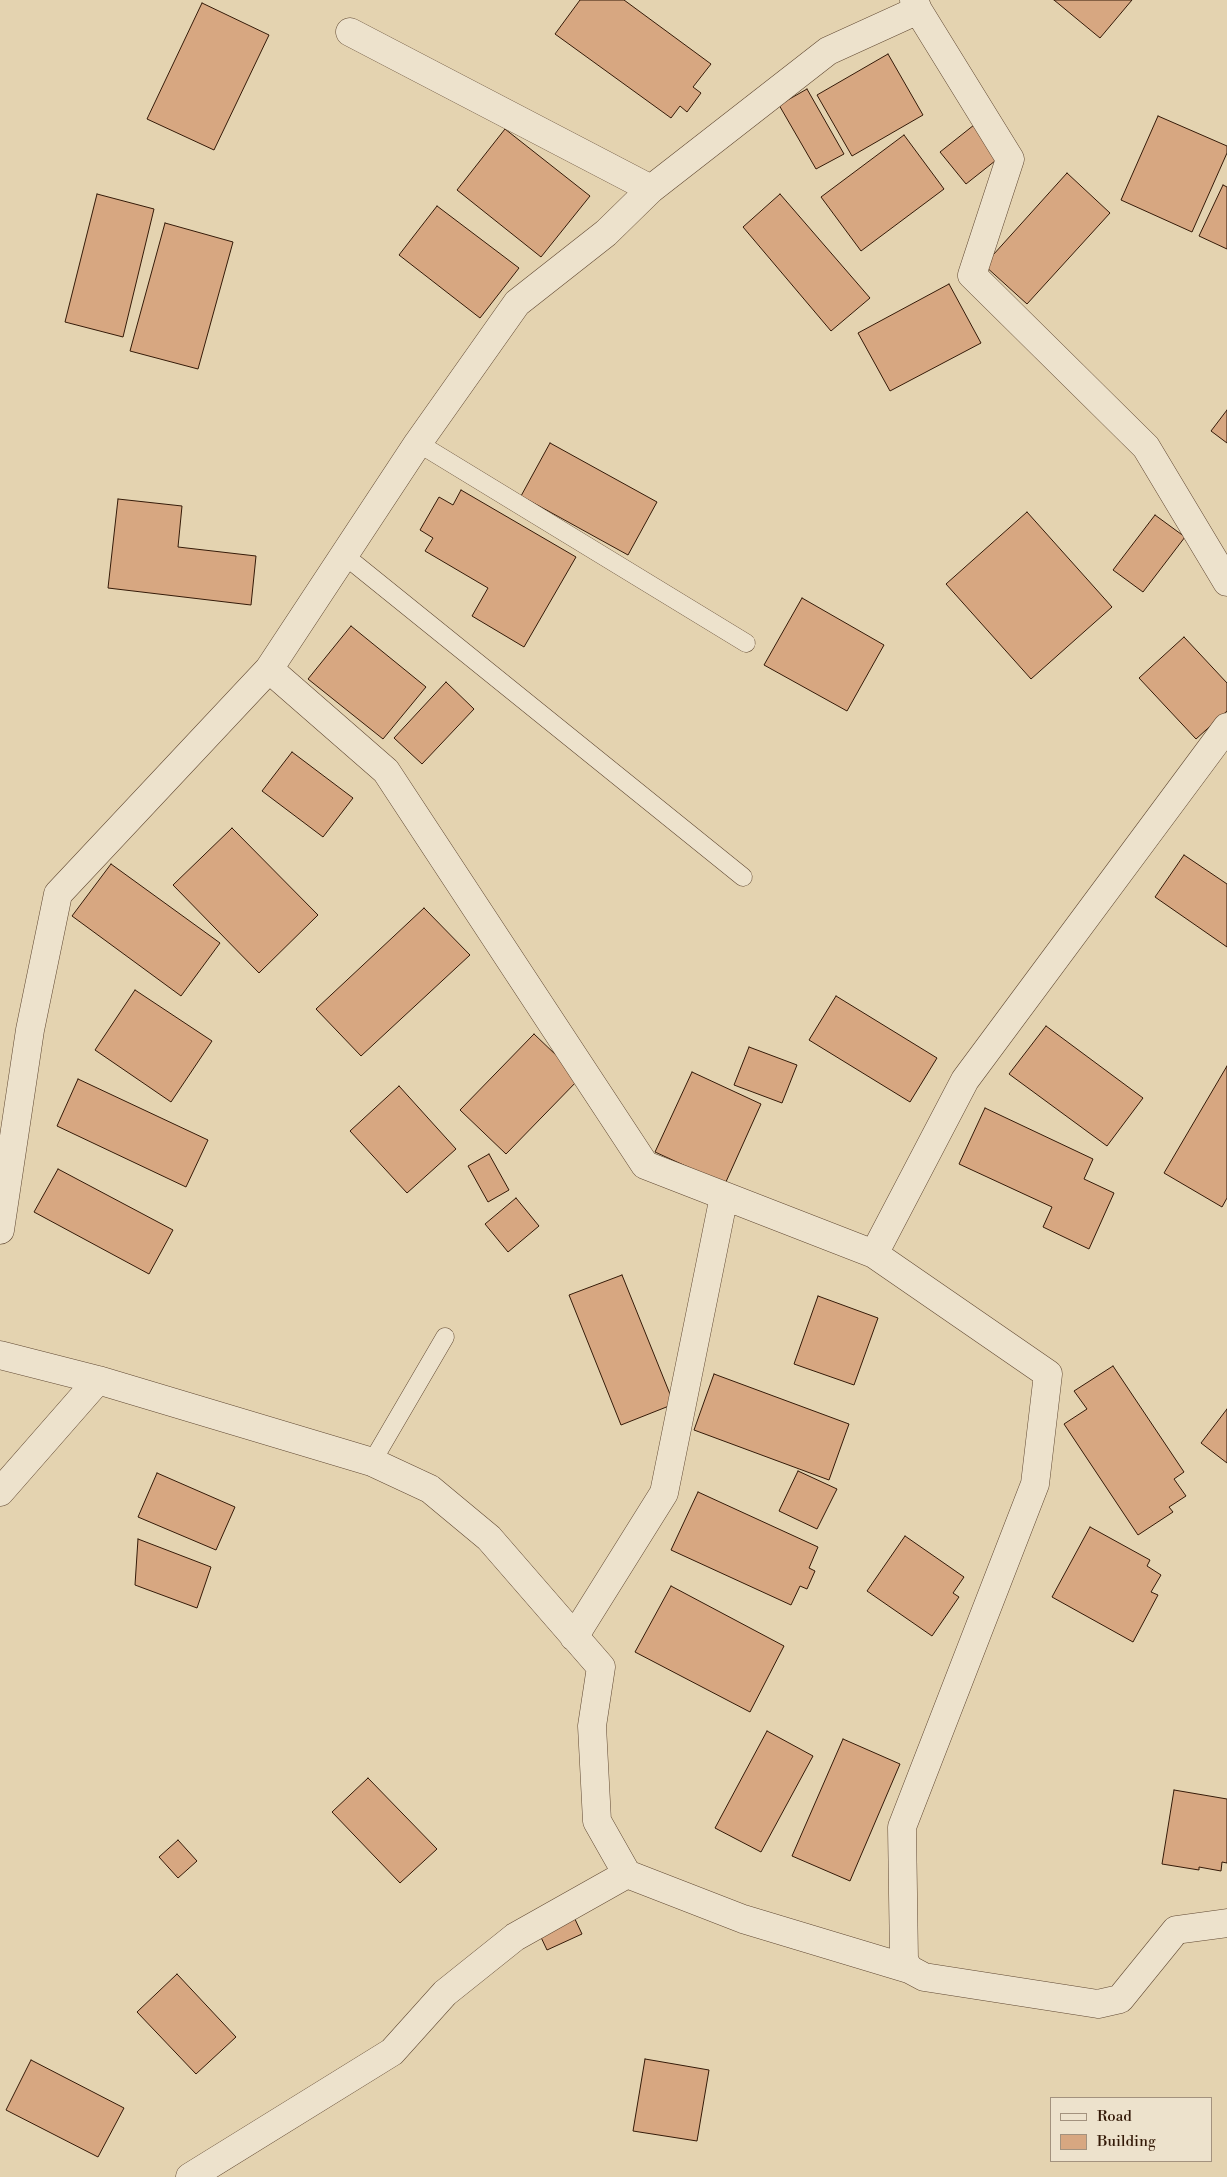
<!DOCTYPE html>
<html>
<head>
<meta charset="utf-8">
<style>
  body { margin:0 }
  #map { position:relative; width:1227px; height:2177px; overflow:hidden; background:#e4d3b0; font-family:"Libre Bodoni",serif }
  canvas { display:block }
  .legend { position:absolute; left:1050px; top:2097px; width:162px; height:65px; box-sizing:border-box; background:#ede2cc; border:1px solid #a3927e; margin:0; padding:6px 9px; list-style:none; font-size:15px; color:#341a08 }
  .legend li { display:flex; align-items:center; gap:10px; height:25px }
  .legend b { width:25px; border:1px solid #a3927e }
</style>
</head>
<body>
<div id="map">
<canvas width="1227" height="2177"></canvas>
<ul class="legend">
<li><b style="height:6px;background:#ede2cc"></b>Road</li>
<li><b style="height:14px;background:#d7a781"></b>Building</li>
</ul>
</div>
<script>
const ctx = document.querySelector('canvas').getContext('2d');
ctx.lineJoin = 'round';
function paint(path, color) {
  ctx.fillStyle = color;
  ctx.fill(path, 'evenodd');
}
function toPath(rows) {
  const path = new Path2D();
  for (const r of rows) {
    path.moveTo(r[0], r[1]);
    for (let i = 2; i < r.length; i += 2) path.lineTo(r[i], r[i + 1]);
  }
  return path;
}
function stroke(path, color, width, dash) {
  ctx.strokeStyle = color;
  ctx.lineWidth = width;
  ctx.lineCap = dash ? 'butt' : 'round';
  ctx.setLineDash(dash || []);
  ctx.stroke(path);
}
const building = toPath([
  [580,0,624,0,711,64,693,87,701,93,687,112,680,106,671,118,555,34,580,0],
  [1054,0,1132,0,1100,38,1054,0],
  [202,3,269,35,214,150,147,119,202,3],
  [888,54,923,115,852,156,817,95,888,54],
  [807,89,844,154,816,169,779,105,807,89],
  [1158,116,1227,146,1227,153,1192,232,1121,200,1158,116],
  [974,125,1000,157,966,184,940,152,974,125],
  [505,129,590,196,541,257,457,190,505,129],
  [904,135,944,189,861,251,821,197,904,135],
  [1067,173,1110,213,1027,304,984,265,1067,173],
  [1223,185,1227,187,1227,249,1199,236,1223,185],
  [97,194,154,209,123,337,65,322,97,194],
  [780,194,870,298,831,331,743,227,780,194],
  [437,206,519,268,480,318,399,255,437,206],
  [165,223,233,242,198,369,130,351,165,223],
  [949,284,981,343,890,391,858,333,949,284],
  [1227,410,1227,443,1211,431,1227,410],
  [550,443,657,502,628,555,521,496,550,443],
  [461,490,576,557,524,647,472,616,488,588,425,551,433,538,420,530,439,497,453,505,461,490],
  [118,499,182,506,178,547,256,556,251,605,108,588,118,499],
  [1027,512,1112,607,1031,679,946,584,1027,512],
  [1155,515,1185,537,1143,592,1113,570,1155,515],
  [802,598,884,645,847,711,764,665,802,598],
  [351,626,426,687,383,739,308,679,351,626],
  [1184,637,1227,683,1227,711,1196,739,1139,678,1184,637],
  [446,682,474,709,422,764,394,738,446,682],
  [292,752,353,798,323,837,262,791,292,752],
  [232,828,318,915,259,973,173,885,232,828],
  [1184,855,1227,884,1227,947,1155,897,1184,855],
  [111,864,220,943,181,996,72,916,111,864],
  [424,908,470,955,361,1056,316,1009,424,908],
  [135,990,212,1041,171,1102,95,1050,135,990],
  [836,996,937,1058,910,1102,809,1040,836,996],
  [1046,1026,1143,1098,1107,1146,1009,1074,1046,1026],
  [534,1034,580,1078,506,1154,460,1110,534,1034],
  [749,1047,797,1065,782,1103,734,1085,749,1047],
  [1227,1066,1227,1198,1222,1207,1164,1173,1227,1066],
  [692,1072,761,1104,725,1184,655,1152,692,1072],
  [78,1079,208,1140,186,1187,57,1126,78,1079],
  [399,1086,456,1149,407,1193,350,1131,399,1086],
  [985,1108,1093,1159,1084,1179,1114,1193,1089,1249,1043,1227,1052,1207,959,1164,985,1108],
  [489,1154,509,1190,488,1202,468,1166,489,1154],
  [58,1169,173,1230,149,1274,34,1212,58,1169],
  [516,1198,539,1226,508,1252,485,1224,516,1198],
  [622,1275,674,1404,621,1425,569,1295,622,1275],
  [818,1296,878,1318,854,1385,794,1364,818,1296],
  [1113,1366,1184,1472,1174,1479,1186,1496,1169,1507,1173,1512,1138,1535,1064,1424,1087,1409,1074,1391,1113,1366],
  [714,1374,849,1424,829,1480,694,1430,714,1374],
  [1227,1409,1227,1463,1201,1443,1227,1409],
  [798,1471,837,1489,817,1529,779,1511,798,1471],
  [157,1473,235,1507,216,1550,138,1517,157,1473],
  [698,1492,818,1547,809,1568,815,1571,807,1589,800,1586,791,1605,671,1550,698,1492],
  [1090,1527,1150,1560,1147,1566,1161,1575,1151,1592,1158,1595,1133,1642,1052,1597,1090,1527],
  [905,1536,964,1577,953,1593,959,1597,932,1636,867,1591,905,1536],
  [138,1539,211,1567,197,1608,135,1585,138,1539],
  [671,1586,784,1646,750,1712,635,1652,671,1586],
  [767,1731,813,1756,761,1852,715,1828,767,1731],
  [843,1739,900,1764,850,1881,792,1856,843,1739],
  [368,1778,437,1849,400,1883,332,1812,368,1778],
  [1174,1790,1227,1799,1227,1863,1222,1862,1221,1871,1199,1867,1199,1870,1162,1864,1174,1790],
  [178,1840,197,1861,178,1878,159,1857,178,1840],
  [565,1898,582,1934,547,1950,530,1914,565,1898],
  [177,1974,236,2037,196,2074,137,2012,177,1974],
  [645,2059,709,2070,697,2141,633,2131,645,2059],
  [31,2060,124,2108,98,2157,6,2110,31,2060]
]);
paint(building, '#d7a781');
stroke(building, '#341a08', 1);
const lane = toPath([
  [418,443,746,643],
  [344,555,743,877],
  [372,1462,445,1337]
]);
const street = toPath([
  [918,10,1010,159,972,275,1146,447,1227,582],
  [350,32,651,189],
  [269,669,386,771,645,1165,874,1254],
  [1227,727,965,1080,874,1254,1048,1374,1035,1484,902,1827,904,1960,909,1969,924,1977,1098,2004,1120,1999,1176,1930,1227,1923],
  [0,1230,30,1030,58,894,269,669,418,443,517,303,606,233,651,189,828,51,918,10,914,0],
  [0,1355,98,1380,372,1462,430,1489,489,1538,601,1667,592,1726,597,1821,627,1874,743,1919,909,1969],
  [0,1492,98,1380],
  [574,1637,664,1493,724,1196],
  [190,2177,392,2052,445,1993,515,1937,627,1874]
]);
stroke(lane, '#604832', 19);
stroke(street, '#604832', 29);
stroke(lane, '#ede2cc', 18);
stroke(street, '#ede2cc', 28);
</script>
</body>
</html>
